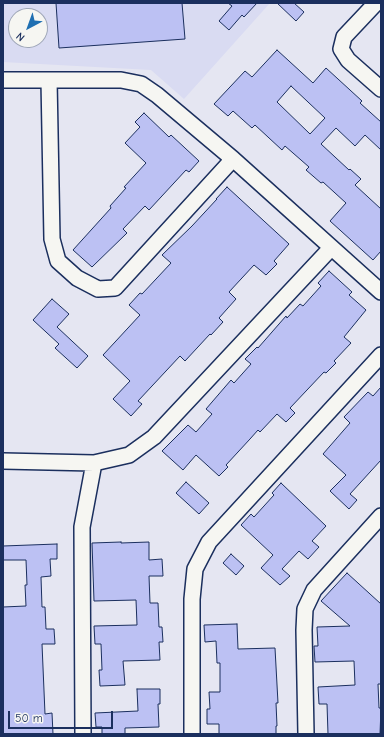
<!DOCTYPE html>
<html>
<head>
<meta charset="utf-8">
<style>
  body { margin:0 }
  #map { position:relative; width:384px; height:737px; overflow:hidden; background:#e5e6f2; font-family:"Comic Neue",sans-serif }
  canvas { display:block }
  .frame { position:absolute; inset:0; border:4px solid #1b2f5e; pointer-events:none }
  .north { position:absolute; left:8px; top:8px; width:40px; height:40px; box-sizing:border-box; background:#f6f6f2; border:1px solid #9ea6b7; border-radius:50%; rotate:221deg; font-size:11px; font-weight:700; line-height:16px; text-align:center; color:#1b2f5e }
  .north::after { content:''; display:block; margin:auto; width:14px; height:18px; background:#1f6fb2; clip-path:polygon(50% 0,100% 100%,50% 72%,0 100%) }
  .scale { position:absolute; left:8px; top:711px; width:105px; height:18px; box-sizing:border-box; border:2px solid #1b2f5e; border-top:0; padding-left:5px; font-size:12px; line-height:14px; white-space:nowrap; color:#1b2f5e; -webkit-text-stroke:3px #f6f6f2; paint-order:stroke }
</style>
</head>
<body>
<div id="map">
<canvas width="384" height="737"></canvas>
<div class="frame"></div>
<div class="north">N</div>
<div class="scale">50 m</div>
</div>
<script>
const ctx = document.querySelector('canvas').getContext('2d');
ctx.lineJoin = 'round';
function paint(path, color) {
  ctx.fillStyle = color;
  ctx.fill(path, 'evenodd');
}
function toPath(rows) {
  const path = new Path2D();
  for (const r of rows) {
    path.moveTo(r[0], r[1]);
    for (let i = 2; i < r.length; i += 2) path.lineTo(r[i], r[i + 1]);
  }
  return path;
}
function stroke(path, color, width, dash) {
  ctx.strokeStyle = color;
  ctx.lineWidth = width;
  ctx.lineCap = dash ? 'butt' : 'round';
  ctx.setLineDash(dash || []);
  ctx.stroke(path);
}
paint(toPath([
  [3,3,270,3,184,99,151,70,3,62],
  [16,16,40,16,40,40,16,40]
]), '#d9dbf2');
const building = toPath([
  [56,3,182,3,185,39,59,48,56,3],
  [228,3,257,3,244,17,242,15,229,30,219,21,232,6,228,3],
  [277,3,294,3,304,12,296,21,277,3],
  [277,50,313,83,326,68,362,101,360,103,381,122,381,150,365,135,355,146,336,128,321,144,349,170,350,169,361,179,355,185,381,209,381,251,373,260,330,221,346,203,323,182,321,183,306,170,309,167,285,146,282,150,255,125,252,128,233,111,228,116,214,104,245,71,252,77,277,50],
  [291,86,325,118,310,134,277,102,291,86],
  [144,113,169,137,171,135,199,161,189,172,186,170,149,210,145,206,123,229,127,233,92,267,73,250,111,208,110,206,126,188,124,187,146,163,125,143,140,127,135,122,144,113],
  [227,187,289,244,274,261,277,264,266,275,254,265,229,292,236,299,219,318,223,322,211,335,210,334,185,361,180,356,138,401,142,404,131,416,113,399,130,381,103,355,140,315,129,305,140,293,142,294,171,263,162,255,192,226,217,199,216,199,227,187],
  [329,271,352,292,349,295,366,310,344,337,351,343,334,361,336,363,326,373,324,372,290,408,295,413,286,422,277,414,260,432,258,430,250,439,226,465,228,467,219,476,196,455,183,470,162,451,188,425,196,432,212,414,206,409,231,380,234,383,251,364,245,359,257,347,258,348,286,316,287,318,300,304,303,306,321,286,318,283,329,271],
  [52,299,69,314,57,327,88,356,77,368,55,348,59,344,33,320,52,299],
  [381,387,381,460,350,494,357,500,349,509,330,491,346,475,323,454,350,423,344,417,368,392,373,396,381,387],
  [186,482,209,503,199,514,176,493,186,482],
  [281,483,326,526,312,541,319,547,308,559,299,551,282,569,290,576,280,585,261,568,273,555,241,525,251,514,254,517,274,495,272,493,281,483],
  [121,542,121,543,149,542,149,560,162,559,163,576,149,576,150,603,158,603,159,627,162,627,163,642,159,642,160,660,123,661,125,685,100,686,99,670,102,670,101,644,95,644,94,626,137,625,136,600,94,601,92,543,121,542],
  [57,544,57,559,50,559,51,576,41,577,42,607,45,607,46,629,54,629,55,644,42,644,45,714,52,713,53,734,3,734,3,607,26,606,25,585,27,585,26,560,3,560,3,546,57,544],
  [231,554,244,566,236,575,223,563,231,554],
  [347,573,381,604,381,684,378,684,379,708,381,708,380,734,328,734,327,704,319,704,318,687,355,685,354,661,315,662,314,646,318,646,317,627,350,626,321,601,347,573],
  [237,624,238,649,275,648,278,703,276,703,277,726,276,726,276,734,219,734,219,724,207,724,207,709,210,709,209,692,220,692,220,663,217,663,216,641,205,642,204,625,237,624],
  [137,689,160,689,160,704,158,704,159,727,125,728,125,734,102,734,102,727,96,727,95,713,138,711,137,689]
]);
paint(building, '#bcc1f3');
stroke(building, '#1b2f5e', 1);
const street = toPath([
  [376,3,344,37,341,49,348,60,381,89],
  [3,80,121,80,141,84,157,95,233,159,381,292],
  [49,80,52,239,58,261,77,278,98,289,115,288,233,159],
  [3,461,94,463,129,455,154,437,331,248],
  [83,734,82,527,94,463],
  [192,734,192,599,195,569,209,542,381,355],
  [306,734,304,630,305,609,314,590,381,516]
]);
stroke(street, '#1b2f5e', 18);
stroke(street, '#f6f6f2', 15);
</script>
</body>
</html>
